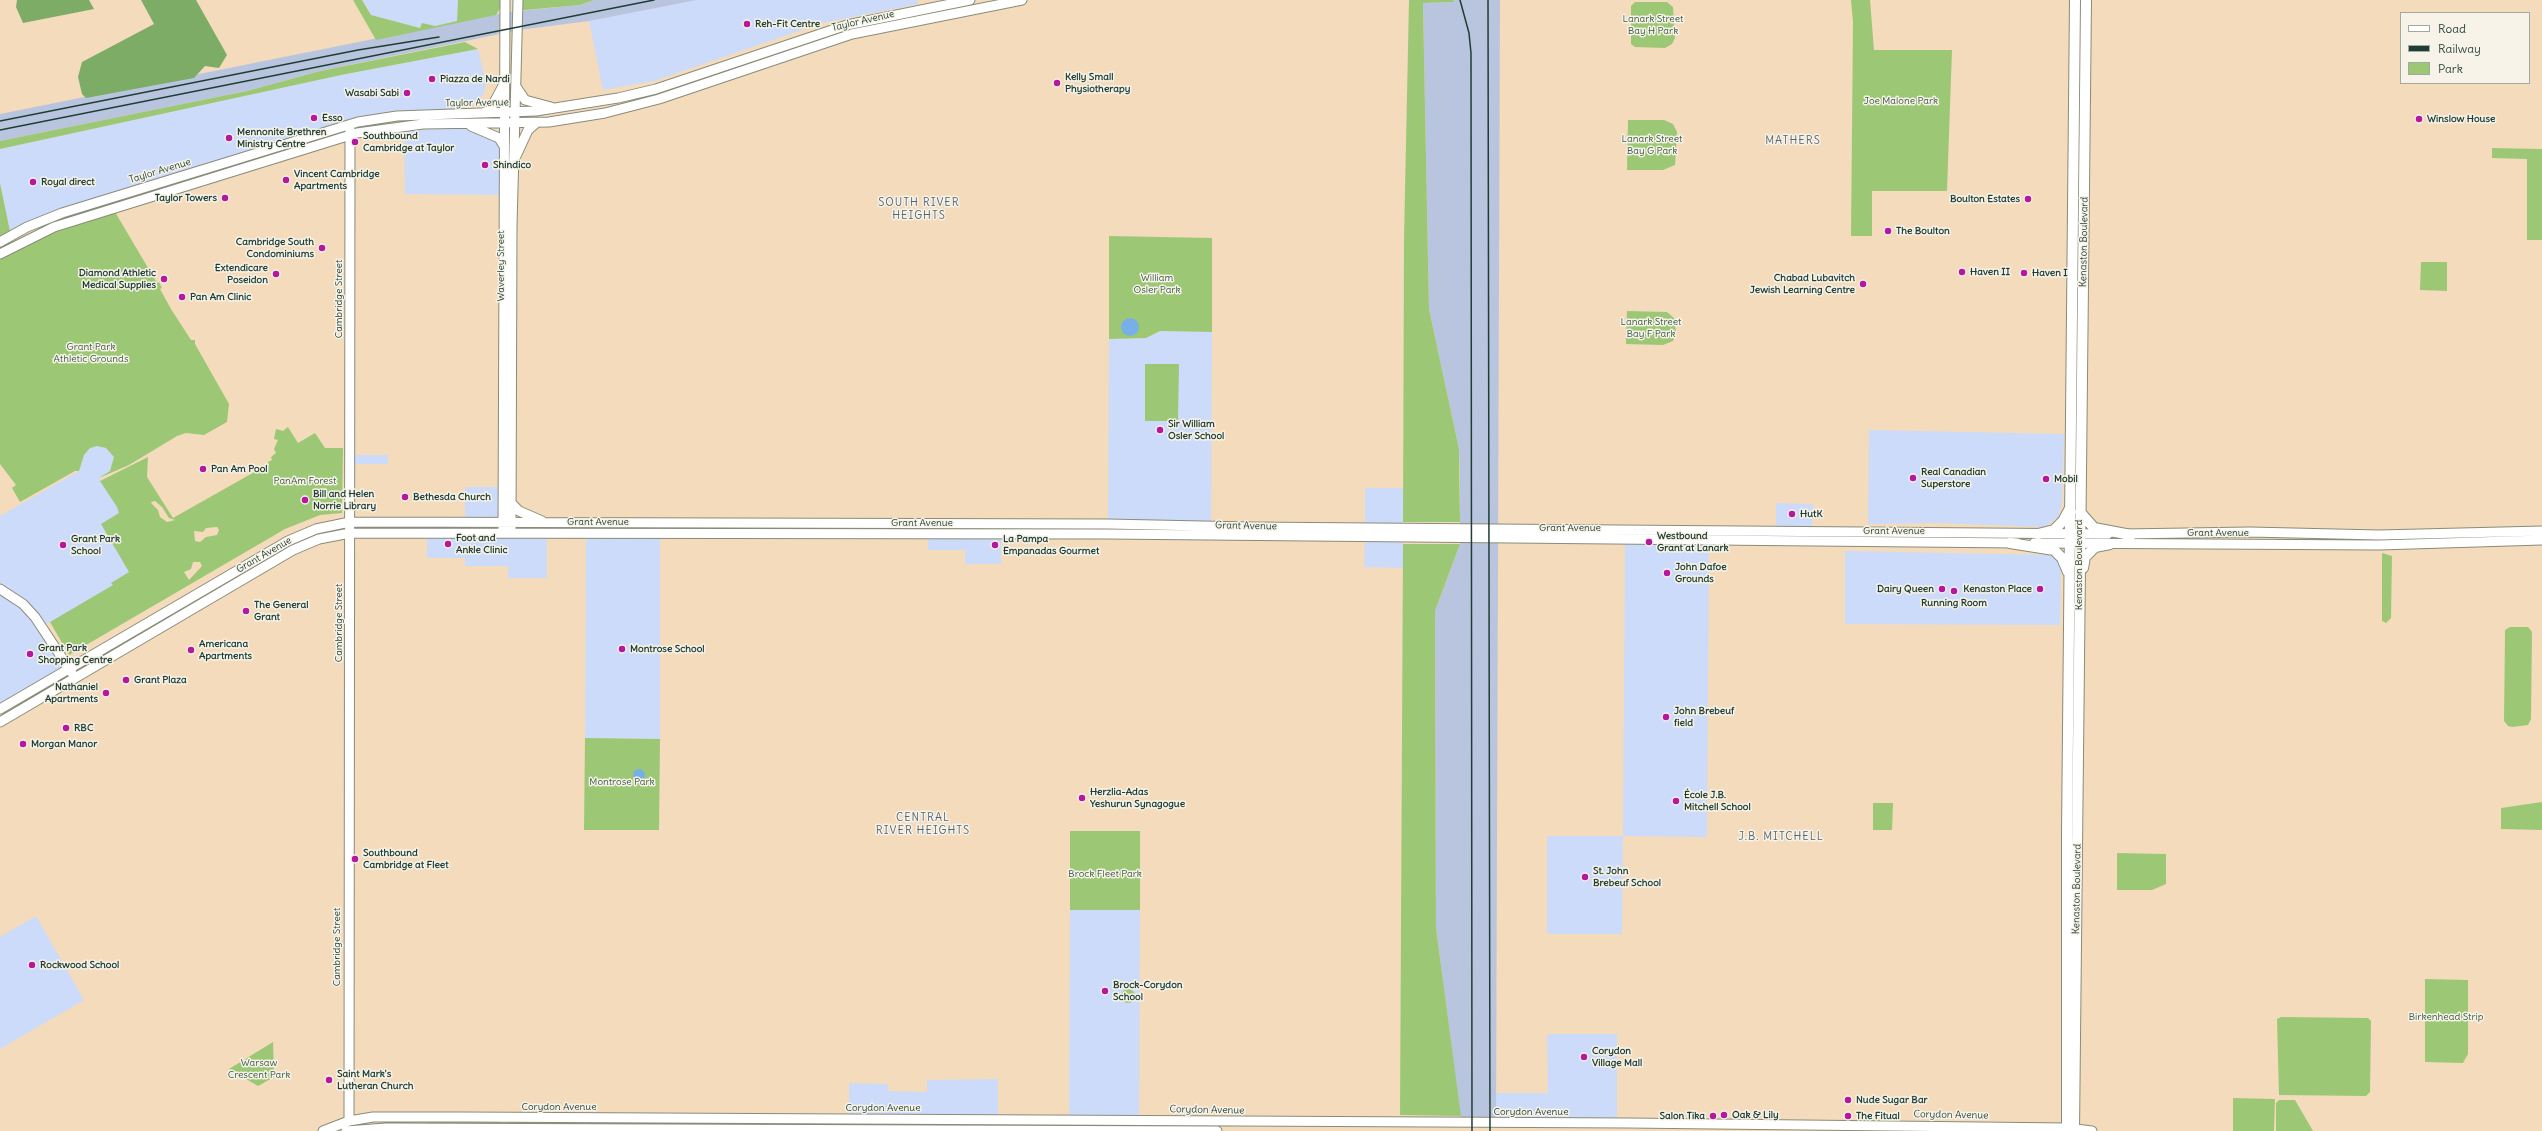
<!DOCTYPE html>
<html>
<head>
<meta charset="utf-8">
<style>
  body { margin:0 }
  #map { position:relative; width:2542px; height:1131px; overflow:hidden; background:#f3dbbc; font-family:Delius,sans-serif }
  canvas { display:block }
  .legend { position:absolute; left:2400px; top:12px; width:130px; height:72px; box-sizing:border-box; background:#f7f3e8; border:1px solid #a1aaa0; margin:0; padding:5px 7px; list-style:none; font-size:12px; color:#1f3d34 }
  .legend li { display:flex; align-items:center; gap:8px; height:20px }
  .legend b { width:20px; border:1px solid #a1aaa0 }
</style>
</head>
<body>
<div id="map">
<canvas width="2542" height="1131"></canvas>
<ul class="legend">
<li><b style="height:5px;background:#fff"></b>Road</li>
<li><b style="height:5px;background:#1f3d34"></b>Railway</li>
<li><b style="height:11px;background:#9cc876"></b>Park</li>
</ul>
</div>
<script>
const ctx = document.querySelector('canvas').getContext('2d');
ctx.lineJoin = 'round';
function paint(path, color) {
  ctx.fillStyle = color;
  ctx.fill(path, 'evenodd');
}
function toPath(rows) {
  const path = new Path2D();
  for (const r of rows) {
    if (r.length === 3) {
      path.moveTo(r[0] + r[2], r[1]);
      path.arc(r[0], r[1], r[2], 0, 2 * Math.PI);
      continue;
    }
    path.moveTo(r[0], r[1]);
    for (let i = 2; i < r.length; i += 2) path.lineTo(r[i], r[i + 1]);
  }
  return path;
}
function stroke(path, color, width, dash) {
  ctx.strokeStyle = color;
  ctx.lineWidth = width;
  ctx.lineCap = dash ? 'butt' : 'round';
  ctx.setLineDash(dash || []);
  ctx.stroke(path);
}
function drawText(font, color, halo, rows, align = 'center') {
  ctx.font = font + ' Delius,sans-serif';
  ctx.lineWidth = 3;
  ctx.setLineDash([]);
  ctx.textBaseline = 'middle';
  ctx.strokeStyle = halo;
  ctx.fillStyle = color;
  for (const [text, x, y, turn = 0] of rows) {
    ctx.save();
    ctx.translate(x, y);
    ctx.rotate((+turn || 0) * Math.PI / 180);
    ctx.textAlign = isNaN(turn) ? turn : align;
    if (halo) ctx.strokeText(text, 0, 0);
    ctx.fillText(text, 0, 0);
    ctx.restore();
  }
}
paint(toPath([
  [362,0,458,0,458,21,435,26,422,23,420,28,371,15],
  [697,0,917,0,919,4,822,23,654,81,603,90,589,21],
  [478,49,486,84,483,95,476,103,444,114,371,119,94,203,11,236,0,183,0,149,346,74],
  [404,124,504,131,504,195,405,194],
  [1160,331,1212,332,1211,526,1108,524,1109,339,1146,338],
  [1869,430,2064,434,2062,502,2058,518,2043,527,1938,523,1868,524],
  [97,446,106,448,114,457,110,471,107,475,99,478,118,507,119,513,110,519,140,571,47,624,25,600,0,585,0,516,79,471,84,455,90,448],
  [350,455,388,455,388,464,350,464],
  [465,487,503,487,507,522,465,522],
  [1365,488,1403,488,1403,528,1365,527],
  [1776,503,1813,504,1812,531,1776,531],
  [427,532,503,533,508,538,511,533,547,533,547,578,508,578,508,566,465,566,465,558,427,558],
  [660,532,660,739,585,738,586,533],
  [928,534,1001,534,1001,564,965,564,965,550,928,550],
  [1365,538,1403,538,1403,568,1364,567],
  [1625,539,1709,541,1707,837,1623,836,1622,934,1547,934,1547,836,1623,836],
  [1845,551,2053,555,2058,561,2061,570,2060,625,1845,624],
  [0,589,23,604,69,669,0,709],
  [1070,910,1140,910,1139,1120,1069,1119],
  [36,916,84,1000,0,1049,0,937],
  [1547,1034,1617,1034,1617,1120,1496,1119,1496,1093,1548,1093],
  [998,1079,998,1119,849,1118,849,1083,888,1084,888,1091,927,1092,927,1080]
]), '#cddbfa');
paint(toPath([
  [594,0,697,0,589,21,519,30,320,71,247,91,0,141,0,114,508,12,580,5],
  [1453,0,1500,0,1496,1119,1461,1119,1436,928,1435,611,1460,544,1460,478,1459,449,1429,309,1423,3,1454,2]
]), '#b9c5de');
paint(toPath([
  [353,0,362,0,371,15,420,28,422,23,435,26,457,21,458,0,502,0,502,5,496,15,376,40],
  [514,0,594,0,580,5,514,11],
  [1409,0,1453,0,1454,2,1423,3,1429,309,1459,449,1460,522,1403,522,1404,239],
  [1851,0,1870,0,1874,50,1952,50,1947,191,1872,191,1872,236,1851,236,1853,22],
  [1635,2,1667,2,1673,7,1675,38,1672,44,1665,48,1635,47,1631,44,1631,6],
  [465,42,478,49,346,74,0,149,0,141,247,91,320,71],
  [1628,120,1664,120,1673,124,1677,132,1675,165,1663,170,1627,170],
  [2492,148,2542,149,2542,240,2527,240,2527,159,2492,158],
  [0,183,11,236,0,242],
  [115,212,157,283,159,282,162,288,160,289,171,309,191,340,195,340,195,344,229,404,227,422,204,435,186,433,177,436,129,465,99,478,110,471,114,457,106,448,97,446,90,448,84,455,79,471,75,471,20,502,12,488,16,485,0,464,0,260,36,239],
  [1109,236,1212,238,1212,332,1160,331,1146,338,1109,339],
  [2421,262,2447,262,2447,291,2420,290],
  [1627,311,1667,312,1674,318,1675,322,1676,334,1673,341,1663,345,1626,344],
  [1145,364,1179,364,1178,421,1145,421],
  [288,427,298,443,315,433,325,448,343,448,342,513,320,515,285,529,69,655,50,622,113,585,111,583,129,572,101,524,119,513,117,507,100,481,148,457,147,477,173,518,265,466,267,467,269,465,268,462,272,460,271,457,276,453,274,449,278,440,274,439,276,429,283,431],
  [155,501,162,507,169,518,175,520,167,522,160,517,158,510,152,504,151,502],
  [217,527,219,530,217,535,206,537,200,542,195,541,194,531,203,532,206,528],
  [193,562,200,562,202,566,189,580,184,572,191,569],
  [1403,544,1460,544,1435,611,1436,928,1461,1116,1400,1115],
  [2382,553,2392,556,2391,618,2386,623,2382,621],
  [2510,627,2528,627,2532,632,2531,719,2528,725,2512,727,2508,726,2504,721,2505,634,2505,630],
  [585,738,660,739,659,830,584,830],
  [2542,802,2542,830,2501,829,2501,808],
  [1873,803,1893,803,1892,830,1873,830],
  [1070,831,1140,831,1140,910,1070,910],
  [2117,853,2166,854,2166,884,2152,890,2117,890],
  [2425,979,2468,980,2468,1054,2463,1063,2425,1062],
  [1128,996,7],
  [2281,1017,2368,1018,2371,1021,2370,1092,2366,1096,2279,1095,2277,1019],
  [273,1042,274,1077,258,1086,229,1069],
  [2233,1098,2275,1099,2274,1131,2233,1131],
  [2279,1100,2295,1100,2313,1131,2276,1131,2276,1103],
  [428,1121,500,1122,498,1124,429,1124],
  [652,1121,649,1125,589,1124,587,1122],
  [508,1122,579,1122,577,1124,511,1124],
  [661,1122,730,1123,728,1125,663,1125]
]), '#9cc876');
paint(toPath([
  [17,0,89,0,94,9,23,23,16,7],
  [141,0,196,0,227,55,219,68,205,66,194,78,86,98,82,94,78,77,82,62,154,24]
]), '#7dac67');
paint(toPath([
  [1130,327,9],
  [639,775,6]
]), '#77b0e7');
const secondary = toPath([
  [517,88,525,100,551,107],
  [483,113,490,110,504,84],
  [471,126,499,138,504,146],
  [516,156,528,130,536,123],
  [0,242,27,227,62,213,358,122,397,116,536,111,618,98,656,89,847,25,970,0],
  [0,254,54,227,357,133,423,124,549,122,605,113,659,99,852,34,1022,0],
  [511,503,519,511,542,521],
  [511,528,512,226,518,0],
  [503,529,505,0],
  [2124,534,2250,532,2379,535,2542,531],
  [2034,543,2379,545,2542,540],
  [0,589,23,604,35,617,72,673],
  [0,709,288,541,316,529,350,522,1108,524,1250,527,2108,534],
  [0,722,293,550,319,539,350,533,1107,534,2017,543],
  [349,1121,350,130],
  [323,1131,349,1121,373,1117,462,1117,1628,1123,2067,1128,2092,1131],
  [346,1131,386,1128,1217,1131]
]);
const primary = toPath([
  [2080,512,2094,528,2131,535],
  [2038,534,2054,530,2063,521,2070,508],
  [2010,543,2054,550,2062,558,2068,572],
  [2083,568,2085,557,2095,547,2110,544],
  [2067,1131,2067,834,2075,0],
  [2074,1131,2086,0]
]);
stroke(secondary, '#898c78', 11);
stroke(primary, '#898c78', 12);
stroke(secondary, '#fff', 9);
stroke(primary, '#fff', 10);
stroke(toPath([
  [1460,0,1469,33,1471,53,1472,1131],
  [1488,0,1490,1131],
  [0,121,358,50,439,37],
  [0,130,654,0]
]), '#1f3d34', 1.5);
for (const [x, y, r, color] of [
  [747,24,4,"#b5179e"],
  [432,79,4,"#b5179e"],
  [1057,83,4,"#b5179e"],
  [407,93,4,"#b5179e"],
  [314,118,4,"#b5179e"],
  [2419,119,4,"#b5179e"],
  [229,138,4,"#b5179e"],
  [355,142,4,"#b5179e"],
  [485,165,4,"#b5179e"],
  [286,180,4,"#b5179e"],
  [33,182,4,"#b5179e"],
  [225,198,4,"#b5179e"],
  [2028,199,4,"#b5179e"],
  [1888,231,4,"#b5179e"],
  [322,248,4,"#b5179e"],
  [1962,272,4,"#b5179e"],
  [2024,273,4,"#b5179e"],
  [276,274,4,"#b5179e"],
  [164,279,4,"#b5179e"],
  [1863,284,4,"#b5179e"],
  [182,297,4,"#b5179e"],
  [1160,430,4,"#b5179e"],
  [203,469,4,"#b5179e"],
  [1913,478,4,"#b5179e"],
  [2046,479,4,"#b5179e"],
  [405,497,4,"#b5179e"],
  [305,500,4,"#b5179e"],
  [1792,514,4,"#b5179e"],
  [1649,542,4,"#b5179e"],
  [448,544,4,"#b5179e"],
  [63,545,4,"#b5179e"],
  [995,545,4,"#b5179e"],
  [1667,573,4,"#b5179e"],
  [1942,589,4,"#b5179e"],
  [2040,589,4,"#b5179e"],
  [1954,591,4,"#b5179e"],
  [246,611,4,"#b5179e"],
  [622,649,4,"#b5179e"],
  [191,650,4,"#b5179e"],
  [30,654,4,"#b5179e"],
  [126,680,4,"#b5179e"],
  [106,693,4,"#b5179e"],
  [1666,717,4,"#b5179e"],
  [66,728,4,"#b5179e"],
  [23,744,4,"#b5179e"],
  [1082,798,4,"#b5179e"],
  [1676,801,4,"#b5179e"],
  [355,859,4,"#b5179e"],
  [1585,877,4,"#b5179e"],
  [32,965,4,"#b5179e"],
  [1105,991,4,"#b5179e"],
  [1584,1057,4,"#b5179e"],
  [329,1080,4,"#b5179e"],
  [1848,1100,4,"#b5179e"],
  [1724,1115,4,"#b5179e"],
  [1713,1116,4,"#b5179e"],
  [1848,1116,4,"#b5179e"]
]) {
  const dot = new Path2D();
  dot.arc(x, y, r, 0, 2 * Math.PI);
  ctx.fillStyle = color;
  ctx.fill(dot);
  stroke(dot, '#f7f3e8', 1.5);
}
drawText('10px', '#385941', '#f7f3e8', [
  ["Lanark Street",1653,19],
  ["Bay H Park",1653,31],
  ["Joe Malone Park",1901,101],
  ["Lanark Street",1652,139],
  ["Bay G Park",1652,151],
  ["William",1157,278],
  ["Osler Park",1157,290],
  ["Lanark Street",1651,322],
  ["Bay F Park",1651,334],
  ["Grant Park",91,347],
  ["Athletic Grounds",91,359],
  ["PanAm Forest",305,481],
  ["Montrose Park",622,782],
  ["Brock Fleet Park",1105,874],
  ["Birkenhead Strip",2446,1017],
  ["Warsaw",259,1063],
  ["Crescent Park",259,1075]
]);
drawText('10px', '#1f3d34', '#f7f3e8', [
  ["Taylor Avenue",863,21,-13],
  ["Taylor Avenue",477,103,-1],
  ["Taylor Avenue",160,171,-17],
  ["Kenaston Boulevard",2084,242,-89],
  ["Waverley Street",501,266,-90],
  ["Cambridge Street",339,299,-90],
  ["Grant Avenue",598,522],
  ["Grant Avenue",922,523],
  ["Grant Avenue",1246,526,1],
  ["Grant Avenue",1570,528],
  ["Grant Avenue",1894,531],
  ["Grant Avenue",2218,533],
  ["Grant Avenue",264,555,-30],
  ["Kenaston Boulevard",2079,565,-90],
  ["Cambridge Street",339,623,-90],
  ["Kenaston Boulevard",2077,889,-89],
  ["Cambridge Street",337,947,-90],
  ["Corydon Avenue",559,1107],
  ["Corydon Avenue",883,1108],
  ["Corydon Avenue",1207,1110,1],
  ["Corydon Avenue",1531,1112],
  ["Corydon Avenue",1951,1115,1]
]);
drawText('bold 10px', '#1f3d34', '#f7f3e8', [
  ["Reh-Fit Centre",755,24],
  ["Kelly Small",1065,77],
  ["Physiotherapy",1065,89],
  ["Piazza de Nardi",440,79],
  ["Wasabi Sabi",399,93,"right"],
  ["Esso",322,118],
  ["Winslow House",2427,119],
  ["Mennonite Brethren",237,132],
  ["Ministry Centre",237,144],
  ["Southbound",363,136],
  ["Cambridge at Taylor",363,148],
  ["Shindico",493,165],
  ["Vincent Cambridge",294,174],
  ["Apartments",294,186],
  ["Royal direct",41,182],
  ["Taylor Towers",217,198,"right"],
  ["Boulton Estates",2020,199,"right"],
  ["The Boulton",1896,231],
  ["Cambridge South",314,242,"right"],
  ["Condominiums",314,254,"right"],
  ["Extendicare",268,268,"right"],
  ["Poseidon",268,280,"right"],
  ["Haven II",1970,272],
  ["Diamond Athletic",156,273,"right"],
  ["Medical Supplies",156,285,"right"],
  ["Haven I",2032,273],
  ["Chabad Lubavitch",1855,278,"right"],
  ["Jewish Learning Centre",1855,290,"right"],
  ["Pan Am Clinic",190,297],
  ["Sir William",1168,424],
  ["Osler School",1168,436],
  ["Pan Am Pool",211,469],
  ["Real Canadian",1921,472],
  ["Superstore",1921,484],
  ["Mobil",2054,479],
  ["Bill and Helen",313,494],
  ["Norrie Library",313,506],
  ["Bethesda Church",413,497],
  ["HutK",1800,514],
  ["Westbound",1657,536],
  ["Grant at Lanark",1657,548],
  ["Foot and",456,538],
  ["Ankle Clinic",456,550],
  ["Grant Park",71,539],
  ["School",71,551],
  ["La Pampa",1003,539],
  ["Empanadas Gourmet",1003,551],
  ["John Dafoe",1675,567],
  ["Grounds",1675,579],
  ["Dairy Queen",1934,589,"right"],
  ["Kenaston Place",2032,589,"right"],
  ["Running Room",1954,603,"center"],
  ["The General",254,605],
  ["Grant",254,617],
  ["Americana",199,644],
  ["Apartments",199,656],
  ["Grant Park",38,648],
  ["Shopping Centre",38,660],
  ["Montrose School",630,649],
  ["Grant Plaza",134,680],
  ["Nathaniel",98,687,"right"],
  ["Apartments",98,699,"right"],
  ["John Brebeuf",1674,711],
  ["field",1674,723],
  ["RBC",74,728],
  ["Morgan Manor",31,744],
  ["Herzlia-Adas",1090,792],
  ["Yeshurun Synagogue",1090,804],
  ["École J.B.",1684,795],
  ["Mitchell School",1684,807],
  ["Southbound",363,853],
  ["Cambridge at Fleet",363,865],
  ["St. John",1593,871],
  ["Brebeuf School",1593,883],
  ["Rockwood School",40,965],
  ["Brock-Corydon",1113,985],
  ["School",1113,997],
  ["Corydon",1592,1051],
  ["Village Mall",1592,1063],
  ["Saint Mark's",337,1074],
  ["Lutheran Church",337,1086],
  ["Nude Sugar Bar",1856,1100],
  ["Oak & Lily",1732,1115],
  ["Salon Tika",1705,1116,"right"],
  ["The Fitual",1856,1116]
], 'left');
ctx.letterSpacing = '1px';
drawText('11px', '#576572', '#f7f3e8', [
  ["MATHERS",1793,141],
  ["SOUTH RIVER",919,203],
  ["HEIGHTS",919,216],
  ["CENTRAL",923,818],
  ["RIVER HEIGHTS",923,831],
  ["J.B. MITCHELL",1781,837]
]);
ctx.letterSpacing = '0px';
</script>
</body>
</html>
